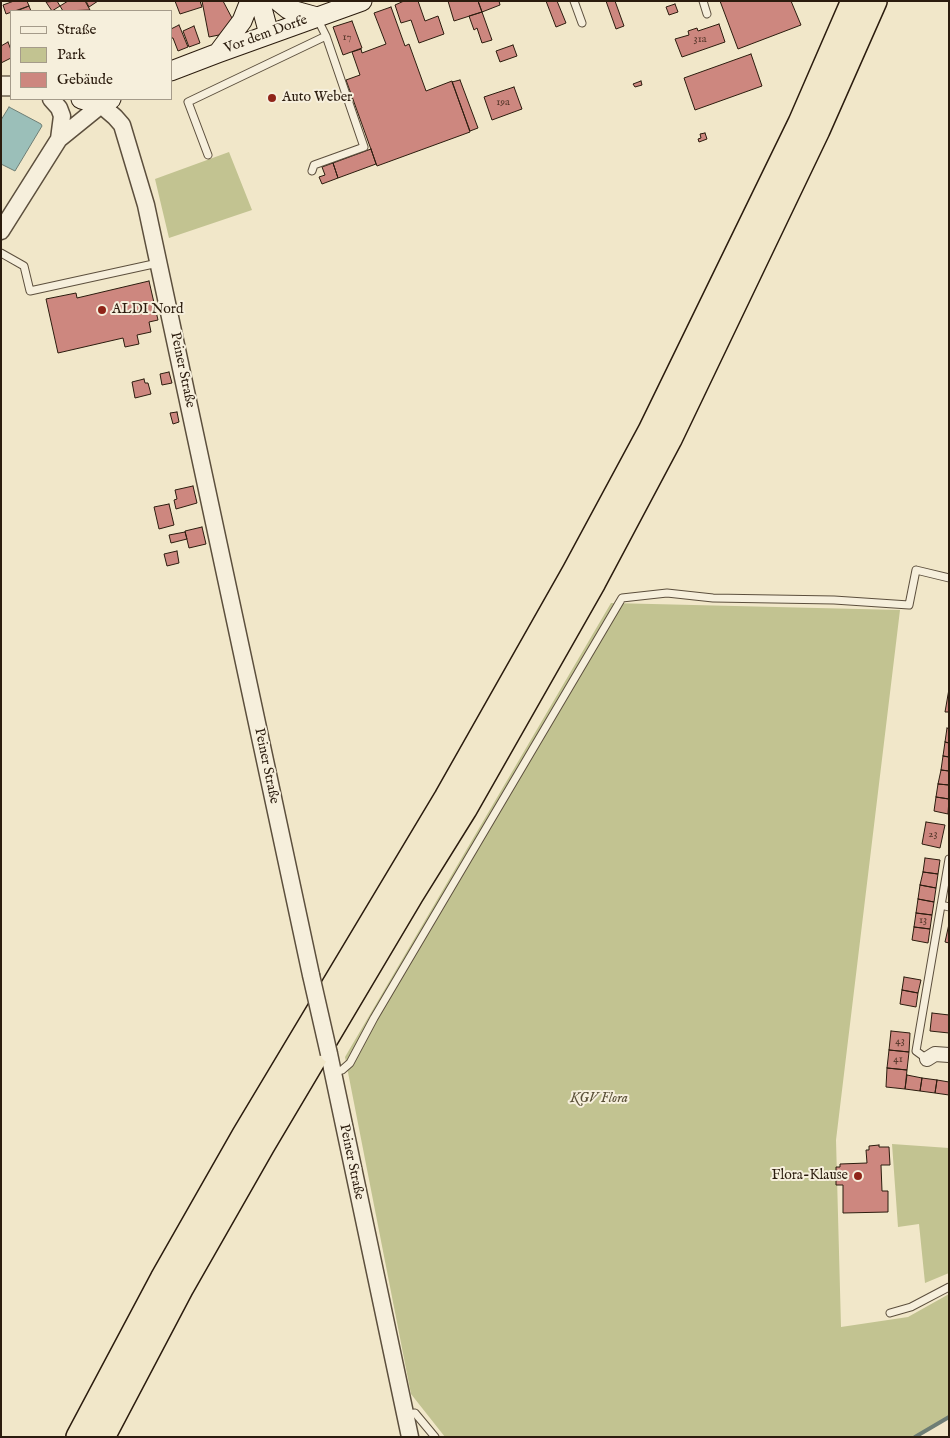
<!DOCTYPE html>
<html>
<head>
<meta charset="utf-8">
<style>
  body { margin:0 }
  #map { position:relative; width:950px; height:1438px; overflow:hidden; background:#f1e7c9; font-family:"IM FELL English",serif }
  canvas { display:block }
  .frame { position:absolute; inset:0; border:2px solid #2b1c0e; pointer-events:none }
  .legend { position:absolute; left:10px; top:10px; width:162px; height:90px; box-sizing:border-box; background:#f6efdc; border:1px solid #a59b8a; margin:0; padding:6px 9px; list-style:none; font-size:15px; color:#2b1c0e }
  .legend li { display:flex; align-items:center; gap:10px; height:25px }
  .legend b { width:25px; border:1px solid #a59b8a }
</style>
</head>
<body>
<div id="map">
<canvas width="950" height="1438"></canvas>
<div class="frame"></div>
<ul class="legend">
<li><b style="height:6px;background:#f6efdc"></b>Straße</li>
<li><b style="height:14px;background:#c2c391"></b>Park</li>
<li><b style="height:14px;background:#cd877f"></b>Gebäude</li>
</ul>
</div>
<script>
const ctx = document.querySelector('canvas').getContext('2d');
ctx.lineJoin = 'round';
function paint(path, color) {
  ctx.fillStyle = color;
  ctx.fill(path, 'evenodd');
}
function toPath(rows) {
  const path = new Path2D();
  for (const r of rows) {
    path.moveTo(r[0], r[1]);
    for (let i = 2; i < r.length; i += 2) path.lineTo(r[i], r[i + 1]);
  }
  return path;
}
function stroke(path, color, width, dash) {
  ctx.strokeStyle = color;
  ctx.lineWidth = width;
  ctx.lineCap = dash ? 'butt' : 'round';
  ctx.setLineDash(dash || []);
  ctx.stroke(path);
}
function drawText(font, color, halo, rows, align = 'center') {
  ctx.font = font + ' "IM FELL English",serif';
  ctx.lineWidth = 4;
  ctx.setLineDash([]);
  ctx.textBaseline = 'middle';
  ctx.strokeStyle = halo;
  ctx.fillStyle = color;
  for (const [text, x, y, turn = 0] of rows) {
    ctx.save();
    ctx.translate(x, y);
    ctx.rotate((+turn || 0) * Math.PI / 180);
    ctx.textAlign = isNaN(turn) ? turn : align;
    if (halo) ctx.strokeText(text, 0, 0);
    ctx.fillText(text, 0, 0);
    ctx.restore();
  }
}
paint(toPath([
  [229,152,252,210,169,238,155,179],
  [611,603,900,610,836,1140,841,1327,908,1317,949,1294,949,1417,915,1437,445,1437,411,1394,345,1057],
  [892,1144,949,1148,949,1273,925,1283,919,1224,898,1227]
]), '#c2c391');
const water = toPath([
  [9,107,41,124,42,126,15,171,1,164,1,120,9,107]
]);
paint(water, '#9bbfb9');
stroke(water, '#6e7e75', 1);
stroke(toPath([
  [915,1437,949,1417]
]), '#6e7e75', 4);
const building = toPath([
  [14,1,27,1,29,6,6,14,3,5,14,1],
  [57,1,60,6,52,11,46,2,57,1],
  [68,1,85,1,90,10,63,11,60,6,68,1],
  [86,1,98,1,89,7,86,1],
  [175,1,200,1,202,7,180,14,175,1],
  [202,1,223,1,233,20,219,35,209,37,202,1],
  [404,1,418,1,425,21,438,16,444,34,419,43,411,20,401,23,395,5,404,1],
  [448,1,478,1,482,12,454,21,448,1],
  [478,1,499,1,500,5,482,12,478,1],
  [546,1,557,1,566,23,556,27,546,1],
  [606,1,615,1,624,26,616,29,606,1],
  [720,1,791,1,801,25,738,49,720,1],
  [675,4,678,12,669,15,666,7,675,4],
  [29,6,31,11,19,11,19,10,29,6],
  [391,7,405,46,409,44,426,91,452,81,470,132,377,166,346,80,360,75,352,52,361,49,362,53,386,44,374,13,391,7],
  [482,12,492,40,482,43,477,28,474,30,469,16,482,12],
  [352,21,362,48,343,55,333,27,352,21],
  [719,24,725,42,682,57,675,39,689,35,688,31,697,28,698,31,719,24],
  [179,25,188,47,178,51,173,38,171,38,171,29,179,25],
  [194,26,200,43,189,47,183,31,194,26],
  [8,42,11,50,11,58,1,63,1,46,8,42],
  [513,45,517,56,500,62,496,51,513,45],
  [751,54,762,86,695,110,684,78,751,54],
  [460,80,478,128,470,131,452,82,460,80],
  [641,81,642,85,635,87,633,84,641,81],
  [514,87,522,109,492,120,484,97,514,87],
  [705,133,707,139,699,142,698,139,701,138,700,134,705,133],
  [371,149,376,164,338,178,333,163,371,149],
  [333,163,338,178,322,184,319,177,325,175,322,167,333,163],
  [149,281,158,320,149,322,151,332,137,335,139,344,125,347,123,338,58,353,46,299,76,293,77,298,149,281],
  [169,372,172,383,162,385,160,374,169,372],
  [144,379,145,383,148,383,151,394,135,398,132,382,144,379],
  [177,412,179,422,173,424,170,413,177,412],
  [193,486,197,503,176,509,174,500,177,499,175,490,193,486],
  [169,504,174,525,159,529,154,507,169,504],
  [202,527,206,544,189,548,185,531,202,527],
  [185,532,187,539,171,543,169,535,185,532],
  [177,551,179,563,167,566,164,554,177,551],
  [949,689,949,712,945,712,949,689],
  [947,728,949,729,949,743,945,742,947,728],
  [945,742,949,743,949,757,943,756,945,742],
  [943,756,949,757,949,771,941,770,943,756],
  [941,770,949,771,949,785,938,784,941,770],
  [938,784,949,785,949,799,936,797,938,784],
  [936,797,949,799,948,814,934,811,936,797],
  [926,822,945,825,940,848,922,844,926,822],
  [925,858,940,860,938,874,923,872,925,858],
  [923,872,938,874,936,888,920,885,923,872],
  [920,885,936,888,934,902,918,899,920,885],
  [918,899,934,902,932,915,916,913,918,899],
  [916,913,932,915,930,929,914,927,916,913],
  [949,924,949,943,945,942,949,924],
  [914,927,930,929,928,943,912,940,914,927],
  [904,977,921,980,918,993,902,990,904,977],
  [902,990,918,993,916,1007,900,1004,902,990],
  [932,1013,949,1015,949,1033,930,1031,932,1013],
  [891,1031,910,1033,909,1052,889,1050,891,1031],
  [889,1050,909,1052,907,1070,887,1068,889,1050],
  [887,1068,907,1070,905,1089,886,1087,887,1068],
  [907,1075,922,1078,920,1091,905,1089,907,1075],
  [922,1078,937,1080,935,1093,920,1091,922,1078],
  [937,1080,949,1082,949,1095,935,1093,937,1080],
  [879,1145,879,1147,889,1147,890,1165,881,1165,882,1191,888,1191,888,1212,843,1213,843,1185,836,1185,836,1167,840,1167,840,1164,867,1163,866,1150,869,1150,869,1146,879,1145]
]);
paint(building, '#cd877f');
stroke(building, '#2b1c0e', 1);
const service = toPath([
  [574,1,582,23],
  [703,1,707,14],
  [208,155,188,102,326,36],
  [312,171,314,165,364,147,326,36,317,18],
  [1,253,24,266,30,291,158,263],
  [941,905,949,907],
  [927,1059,916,1051,949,859],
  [333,1073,342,1070,350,1063,374,1018,622,598,667,593,713,598,834,600,909,605,916,570,949,578],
  [890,1313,911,1307,949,1287],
  [405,1414,415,1413,435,1437]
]);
const minor = toPath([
  [927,1059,935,1054,949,1055]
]);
const tertiary = toPath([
  [51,99,59,108,62,116,59,139],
  [1,231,59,139,101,105,115,117,122,125,146,205,311,975],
  [329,1054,410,1437]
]);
const secondary = toPath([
  [260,1,269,34],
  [278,1,288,9,317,17],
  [218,53,242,21,250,1],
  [171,71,218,53,362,1],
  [1,86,11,86],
  [81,99,101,105,111,99]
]);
const motorway = toPath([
  [79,1437,163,1279,245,1135,447,798,575,572,651,431,801,123,854,1],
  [102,1437,181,1287,262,1145,411,894,464,809,593,582,669,439,817,130,874,1]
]);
stroke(service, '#5c4f3d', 9);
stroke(minor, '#5c4f3d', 16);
stroke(tertiary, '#5c4f3d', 19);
stroke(secondary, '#2b1c0e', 21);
stroke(motorway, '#2b1c0e', 28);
stroke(service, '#f6efdc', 7);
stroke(minor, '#f6efdc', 14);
stroke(tertiary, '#f6efdc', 16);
stroke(secondary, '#f6efdc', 19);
stroke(motorway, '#f1e7c9', 25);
const tertiaryBridge = toPath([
  [311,975,329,1054]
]);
stroke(tertiaryBridge, '#5c4f3d', 19, []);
stroke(tertiaryBridge, '#f6efdc', 16);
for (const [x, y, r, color] of [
  [272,98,5,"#8f2418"],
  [102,310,5,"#8f2418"],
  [858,1176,5,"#8f2418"]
]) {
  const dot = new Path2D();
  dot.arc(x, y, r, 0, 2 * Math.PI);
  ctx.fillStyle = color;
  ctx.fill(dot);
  stroke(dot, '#f6efdc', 2);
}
drawText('11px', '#54372a', null, [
  ["17",347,38],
  ["31a",700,40],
  ["19a",503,103],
  ["23",933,835],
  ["13",923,921],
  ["43",900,1042],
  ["41",898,1060]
]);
drawText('14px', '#2b1c0e', '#f6efdc', [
  ["Vor dem Dorfe",266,35,-20],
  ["Peiner Straße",182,370,78],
  ["Peiner Straße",266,766,78],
  ["Peiner Straße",351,1162,78]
]);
drawText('14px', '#2b1c0e', '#f6efdc', [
  ["Auto Weber",282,98],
  ["ALDI Nord",112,310],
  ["Flora-Klause",848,1176,"right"]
], 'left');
drawText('italic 14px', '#584e35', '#f6efdc', [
  ["KGV Flora",599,1099]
]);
</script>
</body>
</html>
